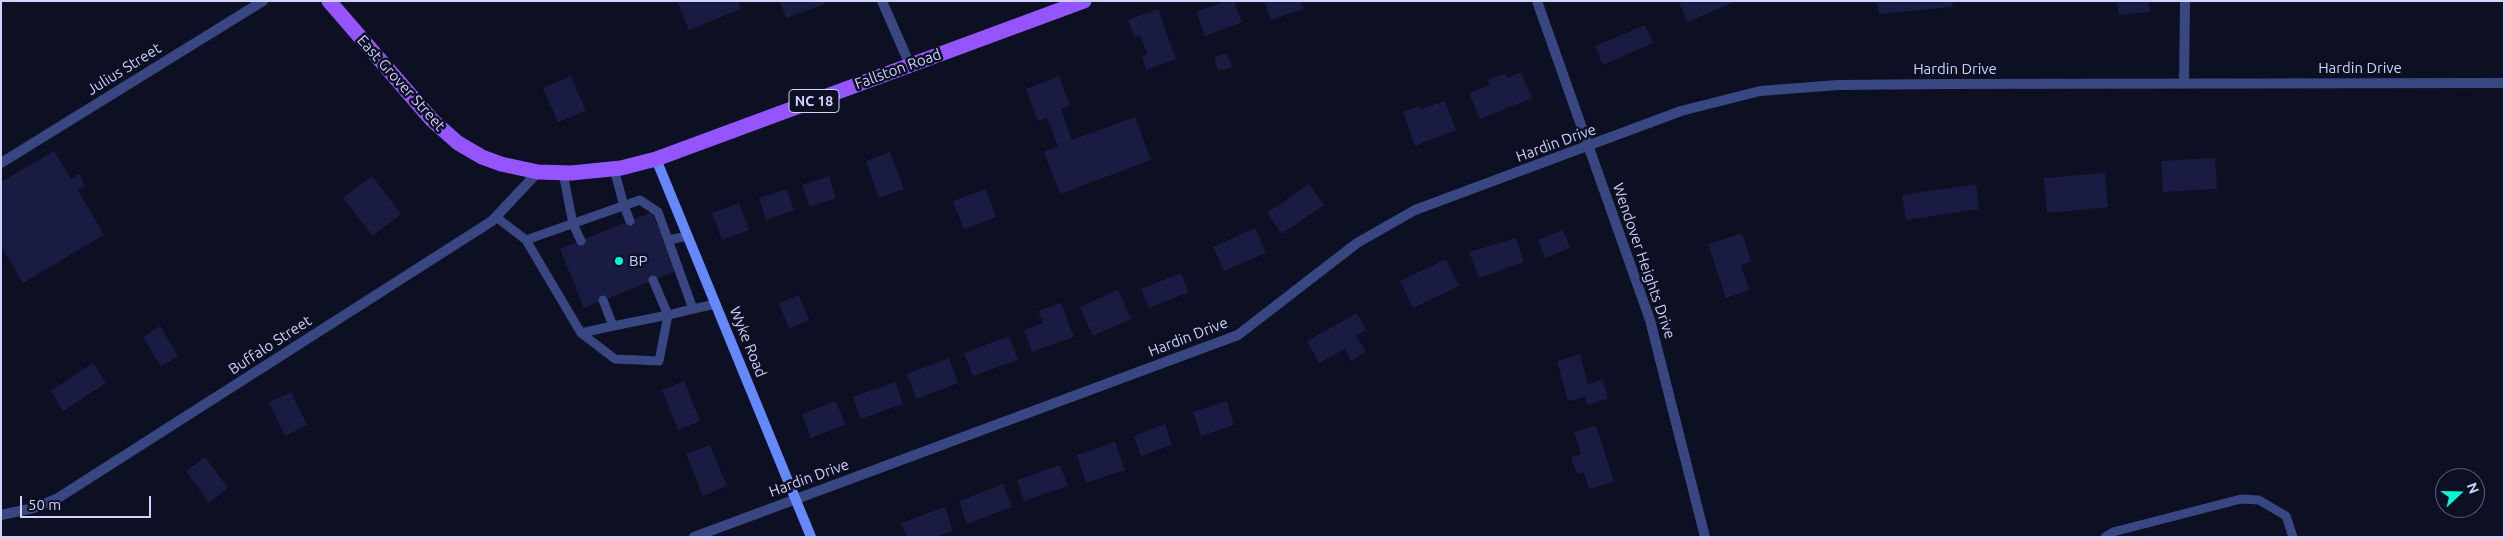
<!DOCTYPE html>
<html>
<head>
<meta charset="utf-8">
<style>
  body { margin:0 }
  #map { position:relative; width:2505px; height:538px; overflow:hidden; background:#0d0f22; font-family:Ubuntu,sans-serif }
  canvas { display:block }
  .frame { position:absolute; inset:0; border:2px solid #ced4ff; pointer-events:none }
  .north { position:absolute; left:2435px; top:468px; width:50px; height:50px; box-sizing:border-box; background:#0d0f22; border:1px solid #5a5e7a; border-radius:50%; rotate:69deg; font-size:14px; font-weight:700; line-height:20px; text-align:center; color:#ced4ff }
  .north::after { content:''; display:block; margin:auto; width:18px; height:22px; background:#00f9d3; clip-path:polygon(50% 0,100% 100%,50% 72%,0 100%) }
  .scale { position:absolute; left:20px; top:496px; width:131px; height:22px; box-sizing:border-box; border:2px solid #ced4ff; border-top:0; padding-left:6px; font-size:15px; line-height:18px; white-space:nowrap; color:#ced4ff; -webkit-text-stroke:4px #0d0f22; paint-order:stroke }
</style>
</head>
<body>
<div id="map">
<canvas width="2505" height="538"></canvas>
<div class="frame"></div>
<div class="north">N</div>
<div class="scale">50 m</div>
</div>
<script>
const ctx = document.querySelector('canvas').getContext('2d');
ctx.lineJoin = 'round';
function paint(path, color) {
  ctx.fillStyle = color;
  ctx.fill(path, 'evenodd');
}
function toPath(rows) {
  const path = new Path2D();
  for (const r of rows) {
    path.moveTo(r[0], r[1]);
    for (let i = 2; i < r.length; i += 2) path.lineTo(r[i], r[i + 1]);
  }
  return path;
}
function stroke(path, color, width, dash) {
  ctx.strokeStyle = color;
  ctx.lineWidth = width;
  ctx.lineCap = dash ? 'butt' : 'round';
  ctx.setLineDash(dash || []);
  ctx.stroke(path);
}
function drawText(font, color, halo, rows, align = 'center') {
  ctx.font = font + ' Ubuntu,sans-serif';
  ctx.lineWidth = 5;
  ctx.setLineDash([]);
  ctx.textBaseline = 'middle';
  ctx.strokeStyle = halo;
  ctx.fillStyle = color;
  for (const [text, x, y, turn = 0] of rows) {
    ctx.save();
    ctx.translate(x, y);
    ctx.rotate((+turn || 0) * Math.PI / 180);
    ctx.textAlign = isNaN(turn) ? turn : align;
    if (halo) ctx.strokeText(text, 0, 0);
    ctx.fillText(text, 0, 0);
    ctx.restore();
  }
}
paint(toPath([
  [677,1,738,1,741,9,689,30],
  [780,1,824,1,825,4,786,18],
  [1226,1,1234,1,1242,22,1205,36,1196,12],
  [1264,1,1301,1,1304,9,1271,20],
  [1681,1,1737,1,1687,22,1679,2],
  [1877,1,1952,1,1953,7,1879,14],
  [2117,1,2149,1,2150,12,2119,15],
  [1158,9,1176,59,1146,70,1142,56,1147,54,1140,35,1134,37,1128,20],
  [1645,25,1653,43,1603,65,1595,46],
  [1227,53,1232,67,1218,71,1214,57],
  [1521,72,1532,98,1480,119,1469,93,1490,85,1488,80,1505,73,1507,78],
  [571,76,586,111,558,122,543,88],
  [1059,76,1070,106,1061,109,1072,140,1135,117,1151,160,1060,194,1044,152,1058,146,1047,118,1038,121,1026,89],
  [1445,101,1456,130,1415,146,1403,112,1420,106,1421,109],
  [54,151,71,179,79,174,85,186,78,190,104,235,23,283,1,246,1,182],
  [890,152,904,189,879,198,866,161],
  [2215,158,2217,189,2163,192,2161,161],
  [2105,173,2108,207,2047,213,2044,178],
  [372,176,401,214,373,236,343,198],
  [829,176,836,198,810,207,802,185],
  [1309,184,1324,205,1282,234,1267,213],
  [1976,184,1979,209,1906,220,1902,195],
  [787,189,794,210,766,220,759,198],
  [986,189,996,217,964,229,953,201],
  [739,203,749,230,722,240,712,213],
  [652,212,676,271,584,308,560,249],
  [1255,228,1266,253,1224,271,1213,247],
  [1563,230,1570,248,1545,258,1538,240],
  [1742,233,1751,261,1741,265,1749,290,1726,298,1708,244],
  [1516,238,1524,262,1479,278,1469,252],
  [1446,259,1459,286,1413,308,1400,281],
  [1181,273,1189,292,1149,308,1141,289],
  [1118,290,1131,319,1093,336,1080,307],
  [799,295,809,320,789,329,779,303],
  [1061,303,1074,337,1032,352,1024,330,1043,323,1038,311],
  [1357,313,1366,330,1356,335,1366,352,1351,361,1345,349,1319,363,1307,341],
  [160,326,178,356,161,367,143,337],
  [1009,336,1018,360,973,376,964,353],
  [1580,354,1588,384,1603,380,1608,399,1587,405,1585,397,1568,401,1557,361],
  [949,358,958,383,916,399,907,374],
  [93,363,106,383,63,411,51,391],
  [684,381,700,421,678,430,662,390],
  [895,382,903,404,860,419,853,397],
  [291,392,307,425,285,436,269,402],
  [836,401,845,425,811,438,802,414],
  [1227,401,1234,425,1201,436,1193,412],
  [1165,424,1172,445,1141,456,1134,436],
  [1596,425,1614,482,1589,489,1584,472,1577,474,1571,457,1581,454,1574,432],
  [1115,442,1125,470,1086,483,1077,455],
  [710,445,727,486,703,496,686,454],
  [205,457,228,488,209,503,186,471],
  [1060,465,1068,486,1024,501,1017,480],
  [1003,484,1012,507,967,524,959,501],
  [945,507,953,531,936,537,907,537,901,523]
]), '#191b43');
stroke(toPath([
  [614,169,624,206,630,221],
  [563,173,573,224,581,241],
  [496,217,526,240],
  [668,240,688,236],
  [603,300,613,326],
  [693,309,658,212,640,200,526,240,581,333,613,326,668,315,693,309,716,304],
  [581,333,615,359,659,361,668,315,653,280],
  [2105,537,2113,532,2241,499,2259,500,2286,516,2293,537]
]), '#384781', 9);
stroke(toPath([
  [882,1,910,65],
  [1537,1,1650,320,1705,537],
  [2184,84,2185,1],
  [1,163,263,1],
  [1,515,34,508,58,498,492,221,538,172],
  [694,537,1238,335,1357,243,1415,210,1681,111,1760,91,1838,85,1945,84,2504,83]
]), '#384781', 10);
stroke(toPath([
  [656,159,811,537]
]), '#6588ff', 10);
stroke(toPath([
  [329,1,432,120,458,143,482,157,501,164,538,172,571,173,621,168,656,159,1084,1]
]), '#9455ff', 15);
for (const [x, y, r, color] of [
  [619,261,5,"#00f9d3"]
]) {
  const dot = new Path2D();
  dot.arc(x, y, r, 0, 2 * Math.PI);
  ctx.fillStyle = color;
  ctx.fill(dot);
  stroke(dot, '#0d0f22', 2);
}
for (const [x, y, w] of [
  [814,101,50]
]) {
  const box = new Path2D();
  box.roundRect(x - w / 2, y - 11.5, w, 23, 4);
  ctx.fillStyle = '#0d0f22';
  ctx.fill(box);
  stroke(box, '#ced4ff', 1);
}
drawText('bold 14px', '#ced4ff', null, [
  ["NC 18",814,101]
]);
drawText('15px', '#ced4ff', '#0d0f22', [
  ["Hardin Drive",2360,68],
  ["Julius Street",124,69,-32],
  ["Fallston Road",898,69,-20],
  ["Hardin Drive",1955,69],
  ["East Grover Street",401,83,48],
  ["Hardin Drive",1556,143,-20],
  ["Wendover Heights Drive",1644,261,71],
  ["Hardin Drive",1188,337,-21],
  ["Wyke Road",748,342,68],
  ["Buffalo Street",270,345,-33],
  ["Hardin Drive",809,478,-20]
]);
drawText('15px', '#ced4ff', '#0d0f22', [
  ["BP",629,261]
], 'left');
</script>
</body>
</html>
